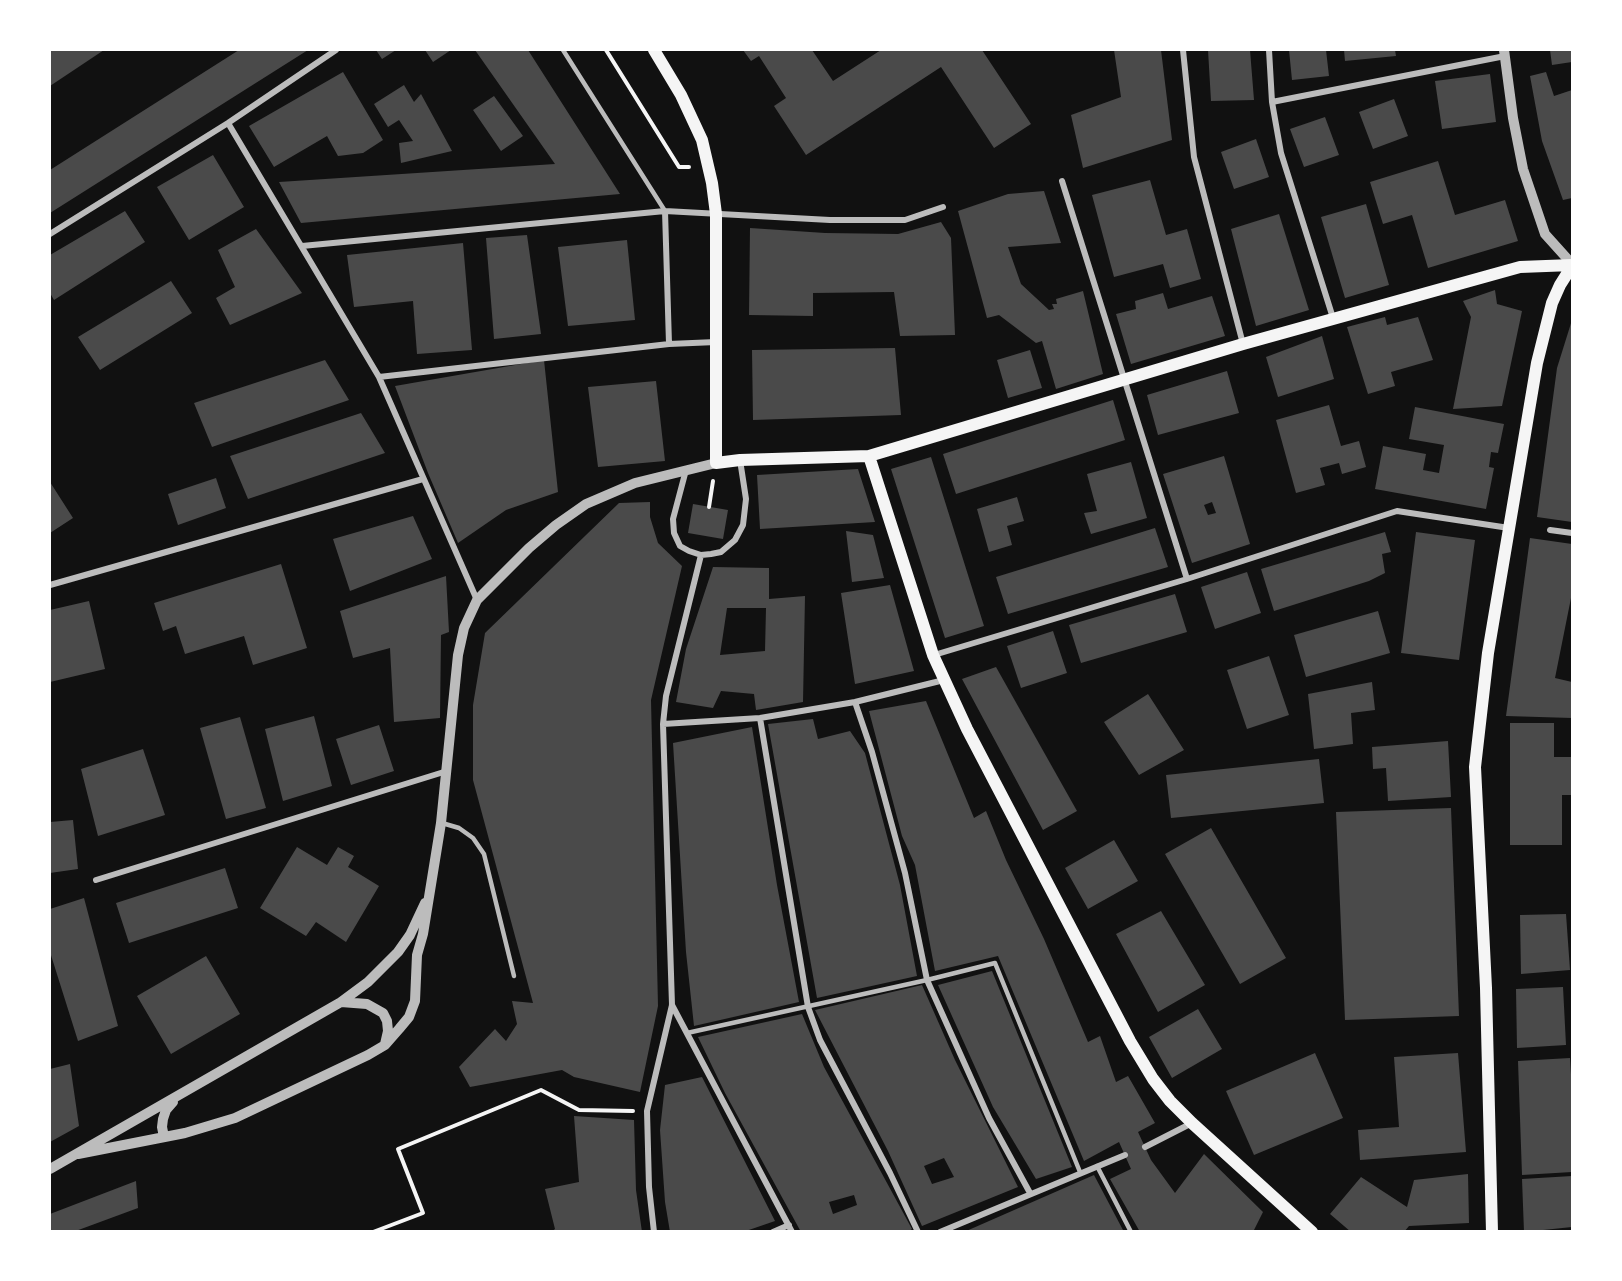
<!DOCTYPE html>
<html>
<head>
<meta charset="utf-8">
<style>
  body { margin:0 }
  #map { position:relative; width:1622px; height:1281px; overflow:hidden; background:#111; font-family:Roboto,sans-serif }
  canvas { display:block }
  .frame { position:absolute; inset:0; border:51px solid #fff; pointer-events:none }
</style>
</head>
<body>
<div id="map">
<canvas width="1622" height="1281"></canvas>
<div class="frame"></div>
</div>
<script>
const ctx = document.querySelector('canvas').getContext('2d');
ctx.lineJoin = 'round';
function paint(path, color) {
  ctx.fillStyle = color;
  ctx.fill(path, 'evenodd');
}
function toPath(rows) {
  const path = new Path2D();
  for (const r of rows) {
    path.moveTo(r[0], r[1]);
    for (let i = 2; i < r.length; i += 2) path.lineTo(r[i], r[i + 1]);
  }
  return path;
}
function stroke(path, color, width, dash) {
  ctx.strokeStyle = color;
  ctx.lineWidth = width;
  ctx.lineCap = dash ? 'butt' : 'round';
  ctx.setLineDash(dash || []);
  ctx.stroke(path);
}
paint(toPath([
  [50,50,104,50,50,86],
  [239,50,308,50,50,213,50,170],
  [376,50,396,50,382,59],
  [425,50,451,50,433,62],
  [475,50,528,50,620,194,301,223,279,182,555,164],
  [743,50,812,50,833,81,881,50,982,50,1031,124,994,148,941,67,806,155,774,106,786,98,759,56,751,61],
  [1114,50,1161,50,1172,140,1083,168,1071,115,1121,97],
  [1208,50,1250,50,1254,100,1211,101],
  [1289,50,1326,50,1329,76,1292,80],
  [1344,50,1395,50,1396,56,1345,61],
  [1550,50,1572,50,1572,62,1552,65],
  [343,72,383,140,363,153,338,156,327,136,274,167,249,126],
  [1546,72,1554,96,1572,90,1572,198,1563,200,1542,141,1530,76],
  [1490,74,1496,122,1442,129,1435,81],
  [404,85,414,102,421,94,452,151,401,163,399,143,413,141,399,120,388,127,374,104],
  [494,96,523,136,501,151,473,110],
  [1394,99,1408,136,1373,149,1359,112],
  [1325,117,1339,155,1304,167,1290,129],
  [1256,139,1269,177,1234,189,1221,152],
  [213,155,244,207,189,240,157,187],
  [1438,161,1455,215,1505,200,1518,241,1428,268,1412,215,1383,224,1370,182],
  [1150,180,1166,235,1187,229,1201,279,1170,288,1163,264,1114,277,1092,195],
  [1044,191,1061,243,1008,247,1021,284,1049,310,1054,309,1052,304,1057,304,1056,299,1083,291,1103,374,1056,389,1042,341,1036,343,999,315,987,318,958,211,1008,194],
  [1366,204,1389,285,1345,298,1321,217],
  [125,211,145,242,54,300,50,293,50,255],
  [1279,214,1309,310,1256,326,1231,229],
  [941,222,951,238,955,335,900,336,894,292,813,293,813,316,749,315,750,228,825,233,898,234],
  [256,229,302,293,230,325,216,298,235,287,218,250],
  [527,235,541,334,494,339,486,238],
  [627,240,635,320,568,326,558,247],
  [463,243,472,350,417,354,413,301,354,307,347,255],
  [171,281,192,313,100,370,78,337],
  [1495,290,1497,304,1522,311,1502,406,1453,409,1471,317,1463,301],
  [1163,293,1168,309,1212,296,1225,336,1131,364,1116,314,1136,309,1135,301],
  [1385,317,1387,325,1418,317,1433,360,1391,372,1395,386,1368,394,1347,327],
  [1572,320,1572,522,1537,517,1557,368],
  [1322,336,1334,379,1278,397,1266,357],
  [895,348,901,415,753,420,752,350],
  [1030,350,1042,388,1008,398,997,360],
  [325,360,349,400,212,447,194,403],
  [544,360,558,492,506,510,458,543,428,473,395,386],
  [1227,371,1239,413,1158,435,1147,395],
  [656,381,665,461,598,467,588,387],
  [1113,400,1125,440,956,494,943,454],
  [1329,405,1341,446,1359,441,1366,467,1342,474,1339,463,1320,468,1325,485,1296,493,1276,420],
  [1415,407,1504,424,1498,453,1491,452,1489,467,1494,468,1486,509,1375,489,1383,446,1426,454,1423,470,1439,473,1444,445,1409,439],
  [361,413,385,453,248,499,230,456],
  [1224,456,1250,544,1192,563,1163,474],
  [1212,502,1216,513,1208,515,1204,505],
  [931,457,984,626,945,638,891,469],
  [1131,462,1147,518,1091,534,1084,513,1097,511,1087,474],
  [858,469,875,522,760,529,757,475],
  [216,478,226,508,178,525,168,494],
  [50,482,73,518,50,533],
  [1017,497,1024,521,1007,526,1012,545,989,552,977,509],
  [650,502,650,517,658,543,682,566,651,700,658,1006,640,1092,574,1077,562,1070,470,1087,459,1067,495,1029,506,1041,517,1024,512,1001,533,1003,473,780,473,705,485,633,619,503],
  [693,504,728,510,723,539,688,533],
  [413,516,432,559,350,591,333,539],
  [1155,528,1168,567,1008,614,996,577],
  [846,531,873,535,884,578,852,582],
  [1385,532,1391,552,1382,554,1385,573,1369,581,1274,611,1261,569],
  [1416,532,1475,540,1459,660,1401,653],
  [1530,538,1572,544,1572,593,1555,678,1572,682,1572,718,1506,716],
  [281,564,307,648,253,665,244,636,185,654,176,626,163,631,154,603],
  [713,567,769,568,769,599,805,596,803,702,756,710,754,694,721,691,713,708,676,702,686,649],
  [727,608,766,608,765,651,720,655],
  [1247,572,1261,613,1215,629,1201,587],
  [446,576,449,632,441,635,440,718,394,722,390,648,353,658,340,611],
  [890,585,914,671,855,684,841,593],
  [1175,594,1187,632,1081,663,1069,625],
  [89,601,105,669,50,682,50,610],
  [1378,611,1390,653,1306,677,1294,635],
  [1053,631,1067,673,1021,688,1007,646],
  [1269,656,1289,715,1247,729,1227,670],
  [996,667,1077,811,1043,830,962,679],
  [1372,682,1375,710,1351,713,1353,744,1314,749,1308,694],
  [1148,694,1184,750,1139,775,1104,722],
  [926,701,974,818,986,811,1006,860,1044,939,1088,1042,1100,1036,1116,1082,1128,1076,1155,1123,1138,1132,1151,1160,1175,1193,1204,1154,1263,1212,1253,1232,1140,1232,1110,1179,1131,1169,1119,1142,1084,1161,998,956,935,971,915,865,902,836,869,711],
  [314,716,332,786,283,801,265,729],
  [240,717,266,808,226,819,200,728],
  [813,719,818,739,850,731,865,753,900,885,917,976,817,998,768,724],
  [1510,723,1554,723,1554,757,1572,757,1572,795,1562,795,1562,845,1510,845],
  [379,725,394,771,351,785,336,739],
  [752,727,777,885,799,1002,694,1026,686,952,673,743],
  [1448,741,1451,797,1388,801,1386,768,1373,769,1372,747],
  [143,749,165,815,98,836,81,769],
  [1319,759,1324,803,1171,818,1166,775],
  [1451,808,1459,1016,1345,1020,1336,812],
  [73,820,78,869,50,873,50,822],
  [1211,828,1286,958,1240,984,1165,854],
  [1114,840,1138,881,1088,909,1065,868],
  [297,847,327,865,338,847,354,856,348,867,379,886,346,942,316,922,306,936,260,908],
  [225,868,238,908,129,943,116,903],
  [84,898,118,1026,78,1041,50,952,50,909],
  [1161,911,1205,985,1158,1012,1116,934],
  [1566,914,1570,970,1521,974,1520,915],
  [206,956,240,1014,171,1054,137,996],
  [992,971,1072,1167,1036,1179,993,1107,938,985],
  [922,985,955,1060,1018,1187,922,1226,888,1151,815,1010],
  [944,1158,954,1177,932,1184,924,1166],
  [1563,987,1566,1045,1517,1048,1516,989],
  [1198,1009,1222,1049,1172,1078,1149,1037],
  [802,1014,824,1067,912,1229,908,1232,801,1232,725,1093,698,1037],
  [854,1195,857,1205,833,1214,829,1202],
  [1315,1053,1343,1118,1254,1155,1226,1091],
  [1458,1053,1466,1152,1360,1160,1358,1130,1399,1127,1394,1057],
  [1570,1058,1572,1091,1572,1172,1522,1175,1518,1061],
  [70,1064,79,1126,50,1142,50,1069],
  [702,1077,775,1221,743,1232,670,1232,665,1202,660,1130,665,1085],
  [574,1116,634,1120,636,1190,642,1232,551,1232,555,1229,545,1189,579,1182],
  [1468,1174,1469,1223,1409,1226,1404,1232,1351,1232,1330,1214,1361,1177,1407,1207,1414,1180],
  [1094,1175,1124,1232,964,1232],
  [1572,1176,1572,1227,1524,1232,1522,1179],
  [136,1181,138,1208,73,1232,50,1232,50,1214]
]), '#4a4a4a');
stroke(toPath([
  [606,50,679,167,689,167],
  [709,507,713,481],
  [373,1232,423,1213,398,1149,541,1090,579,1110,633,1111]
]), '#f5f5f5', 4);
stroke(toPath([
  [563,50,665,211],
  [442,823,459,828,473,838,484,854,514,976],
  [687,1033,927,980,995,963,1080,1172],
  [1097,1166,1131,1232]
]), '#bcbcbc', 4.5);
stroke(toPath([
  [1183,50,1194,157,1243,344],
  [1269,50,1272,102,1281,153,1333,318],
  [1272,102,1505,56],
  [228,123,379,377,477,600],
  [1062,181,1187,579],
  [50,234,228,123,336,50],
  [302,246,665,211],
  [669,344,665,211,830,220,905,220,943,207],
  [379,377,669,344,716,342],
  [686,470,673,519,674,533,680,546,689,551,701,555,711,554,721,552,735,540,743,525,746,499,740,460],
  [1550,530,1572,533],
  [50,585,423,479],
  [934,655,1187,579,1397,511,1509,528],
  [855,702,872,752,905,873,927,980,989,1118,1030,1193],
  [760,718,808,1007,820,1040,890,1173,918,1232],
  [663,724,760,718,855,702,944,680],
  [96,880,447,771],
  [672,1005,792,1232],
  [1145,1147,1192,1123],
  [654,1232,649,1187,647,1111,672,1005,663,724,666,696,701,555],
  [773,1232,789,1225],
  [940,1232,1125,1155]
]), '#bcbcbc', 6);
stroke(toPath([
  [1504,50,1513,118,1523,169,1545,234,1572,264],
  [341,1002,367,1004,383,1013,387,1021,388,1031,385,1044],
  [164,1137,162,1127,163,1119,166,1110,173,1102],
  [78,1154,185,1133,235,1118,368,1055,385,1045,399,1029,409,1017,415,1001,417,955,423,934,441,823,458,655,464,628,477,600,529,548,556,525,586,504,635,483,716,463],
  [50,1169,341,1002,368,982,398,952,410,935,425,903]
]), '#bcbcbc', 10);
stroke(toPath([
  [654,50,681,95,702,140,712,183,716,214,716,463,740,460,869,456,1243,344,1520,267,1572,265],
  [869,456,933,655,967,729,1130,1041,1153,1079,1170,1101,1192,1123,1312,1232],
  [1492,1232,1486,988,1475,767,1488,653,1537,363,1552,303,1560,285,1572,266]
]), '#f5f5f5', 12);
</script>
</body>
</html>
